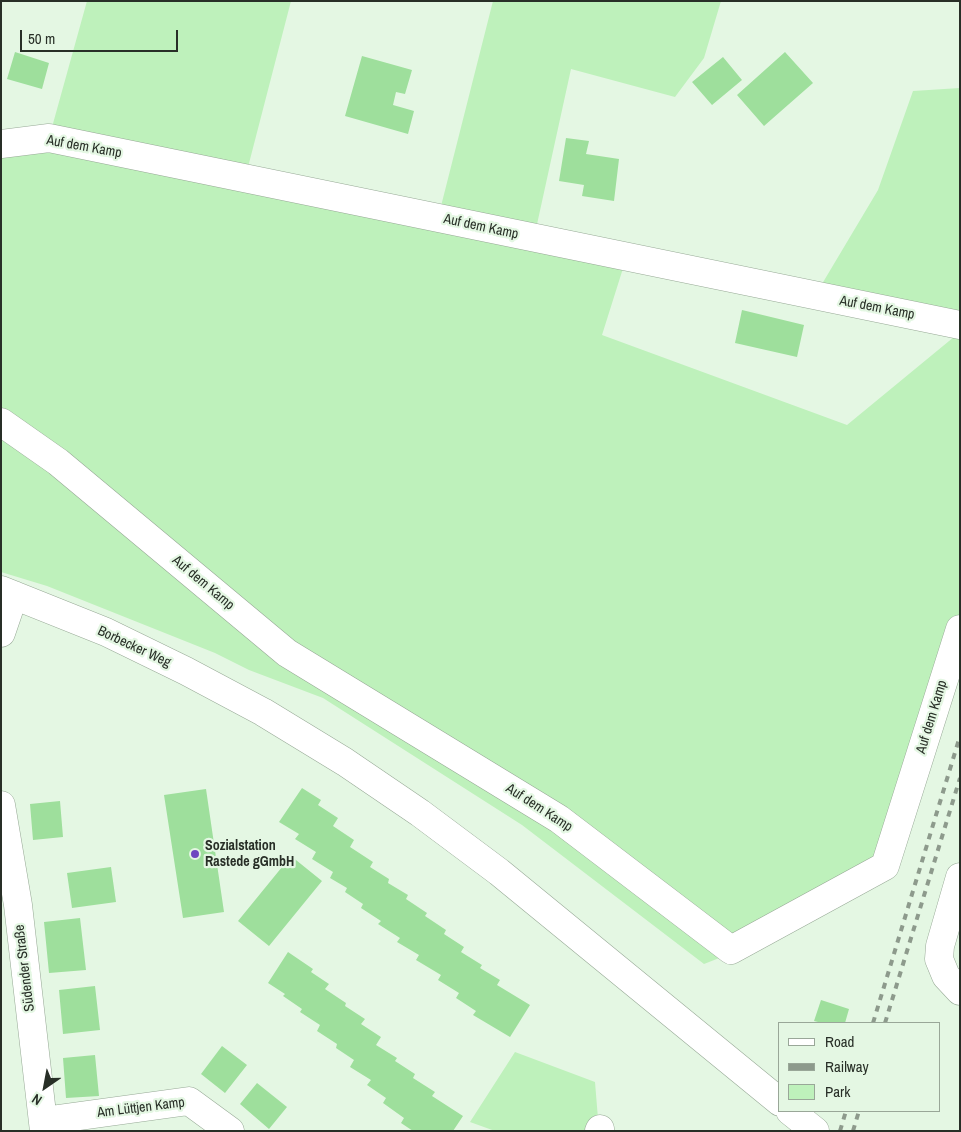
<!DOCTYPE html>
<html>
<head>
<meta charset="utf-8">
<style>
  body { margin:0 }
  #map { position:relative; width:961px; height:1132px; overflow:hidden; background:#e4f7e3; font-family:"Archivo Narrow",sans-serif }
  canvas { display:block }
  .frame { position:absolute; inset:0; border:2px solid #282f27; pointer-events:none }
  .legend { position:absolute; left:778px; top:1022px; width:162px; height:90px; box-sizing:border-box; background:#e4f7e3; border:1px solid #99a798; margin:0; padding:6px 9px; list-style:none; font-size:15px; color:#282f27 }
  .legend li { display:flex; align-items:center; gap:10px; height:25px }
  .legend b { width:25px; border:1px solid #99a798 }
  .north { position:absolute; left:20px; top:1062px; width:50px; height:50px; -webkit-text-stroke:4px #e4f7e3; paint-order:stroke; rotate:213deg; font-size:14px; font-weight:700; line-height:20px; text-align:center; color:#282f27 }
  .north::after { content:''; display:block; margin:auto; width:18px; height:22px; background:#282f27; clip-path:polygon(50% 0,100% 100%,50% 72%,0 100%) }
  .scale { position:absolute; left:20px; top:30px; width:158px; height:22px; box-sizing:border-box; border:2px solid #282f27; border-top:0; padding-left:6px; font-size:15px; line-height:18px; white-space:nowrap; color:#282f27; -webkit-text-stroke:4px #e4f7e3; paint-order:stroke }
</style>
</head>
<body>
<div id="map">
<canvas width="961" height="1132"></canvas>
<div class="frame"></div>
<ul class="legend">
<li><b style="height:6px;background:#fff"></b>Road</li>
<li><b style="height:6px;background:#8d9a8c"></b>Railway</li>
<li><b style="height:14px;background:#bef1bb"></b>Park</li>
</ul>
<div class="north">N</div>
<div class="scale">50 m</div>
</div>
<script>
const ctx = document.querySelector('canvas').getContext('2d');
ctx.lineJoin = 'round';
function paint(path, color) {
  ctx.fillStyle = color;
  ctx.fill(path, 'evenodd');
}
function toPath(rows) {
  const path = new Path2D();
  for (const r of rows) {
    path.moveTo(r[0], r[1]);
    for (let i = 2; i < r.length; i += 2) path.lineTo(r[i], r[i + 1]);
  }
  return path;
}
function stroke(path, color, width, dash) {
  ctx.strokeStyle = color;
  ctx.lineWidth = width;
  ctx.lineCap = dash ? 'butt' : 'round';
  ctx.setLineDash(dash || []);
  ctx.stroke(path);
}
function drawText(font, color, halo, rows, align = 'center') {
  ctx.font = font + ' "Archivo Narrow",sans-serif';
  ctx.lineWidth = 4.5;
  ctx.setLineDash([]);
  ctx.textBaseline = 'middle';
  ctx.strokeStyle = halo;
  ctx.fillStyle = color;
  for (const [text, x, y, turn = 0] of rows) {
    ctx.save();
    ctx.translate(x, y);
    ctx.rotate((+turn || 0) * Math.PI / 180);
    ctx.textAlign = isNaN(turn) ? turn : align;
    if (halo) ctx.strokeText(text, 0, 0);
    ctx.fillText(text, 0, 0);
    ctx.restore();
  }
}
paint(toPath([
  [87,1,291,1,247,171,625,262,602,335,847,425,960,332,960,649,898,861,732,953,704,964,522,825,323,698,249,670,215,653,47,586,1,572,1,144,49,138],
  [493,1,721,1,704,58,675,97,571,69,534,238,438,218],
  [960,88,960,325,816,294,878,190,913,91],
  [515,1052,595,1082,599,1131,495,1131,470,1122]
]), '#bef1bb');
paint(toPath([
  [15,52,49,63,42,89,7,79],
  [785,52,813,83,764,126,737,95],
  [362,56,412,70,405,94,396,92,393,105,414,111,408,134,345,116],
  [723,57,742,80,712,105,692,82],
  [566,138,589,141,586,154,619,159,614,201,582,196,584,185,559,181],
  [742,310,804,325,797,357,735,343],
  [302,788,321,800,318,805,338,818,333,826,354,840,350,847,373,862,370,867,389,879,388,883,408,895,406,899,427,913,425,916,446,930,444,934,464,947,461,952,482,965,480,968,500,980,497,985,530,1005,510,1037,473,1015,476,1011,456,998,459,993,438,980,441,975,416,960,419,955,397,942,400,938,378,924,381,921,361,908,363,904,345,892,347,888,330,878,333,872,312,859,316,852,295,839,299,834,279,822],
  [206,789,224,912,183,918,164,795],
  [60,801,63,837,33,840,30,804],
  [291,856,322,881,269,946,238,921],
  [111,867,116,902,72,908,67,873],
  [80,918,86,970,49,973,44,922],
  [288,952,313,969,311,972,329,984,325,989,346,1003,345,1006,365,1019,361,1024,381,1037,376,1045,397,1058,395,1061,415,1074,413,1078,435,1092,432,1096,463,1116,453,1131,413,1131,401,1123,404,1118,383,1103,386,1098,367,1085,371,1080,350,1067,354,1060,336,1048,337,1044,317,1031,320,1025,300,1012,302,1009,283,996,285,994,268,983],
  [95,986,100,1030,63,1034,59,990],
  [821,1000,849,1009,845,1023,822,1023,814,1021],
  [222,1046,247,1065,225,1093,201,1074],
  [95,1055,99,1096,66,1098,63,1058],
  [257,1083,287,1107,269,1129,240,1104]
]), '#9edf9c');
const minor = toPath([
  [1,144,49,138,960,325],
  [1,422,58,462,287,653,559,819,731,950,885,866,960,629],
  [1,590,106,632,186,671,263,712,345,762,420,813,499,872,780,1102],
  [1,633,14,595],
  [1,805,18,905,44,1131],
  [960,877,940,946,939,959,946,976,960,991],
  [790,1111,815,1131],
  [43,1121,189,1101,230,1131],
  [599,1131,600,1129]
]);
stroke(minor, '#97a996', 29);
stroke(minor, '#fff', 28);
stroke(toPath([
  [873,1023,960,736],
  [885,1023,960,778],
  [840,1131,846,1111],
  [853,1131,859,1111]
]), '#8d9a8c', 4, [6, 6]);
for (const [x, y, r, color] of [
  [195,854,5,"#6e48c0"]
]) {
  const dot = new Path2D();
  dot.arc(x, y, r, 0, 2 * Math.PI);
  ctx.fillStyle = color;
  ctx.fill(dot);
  stroke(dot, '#e4f7e3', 2);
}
drawText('14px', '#282f27', '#e4f7e3', [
  ["Auf dem Kamp",84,147,10],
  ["Auf dem Kamp",481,227,12],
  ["Auf dem Kamp",877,308,11],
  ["Auf dem Kamp",203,583,40],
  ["Borbecker Weg",134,647,25],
  ["Auf dem Kamp",932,717,-73],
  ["Auf dem Kamp",539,808,33],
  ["Südender Straße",25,968,-97],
  ["Am Lüttjen Kamp",141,1108,-7]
]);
drawText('bold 14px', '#282f27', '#e4f7e3', [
  ["Sozialstation",205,846],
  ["Rastede gGmbH",205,862]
], 'left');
</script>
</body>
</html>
